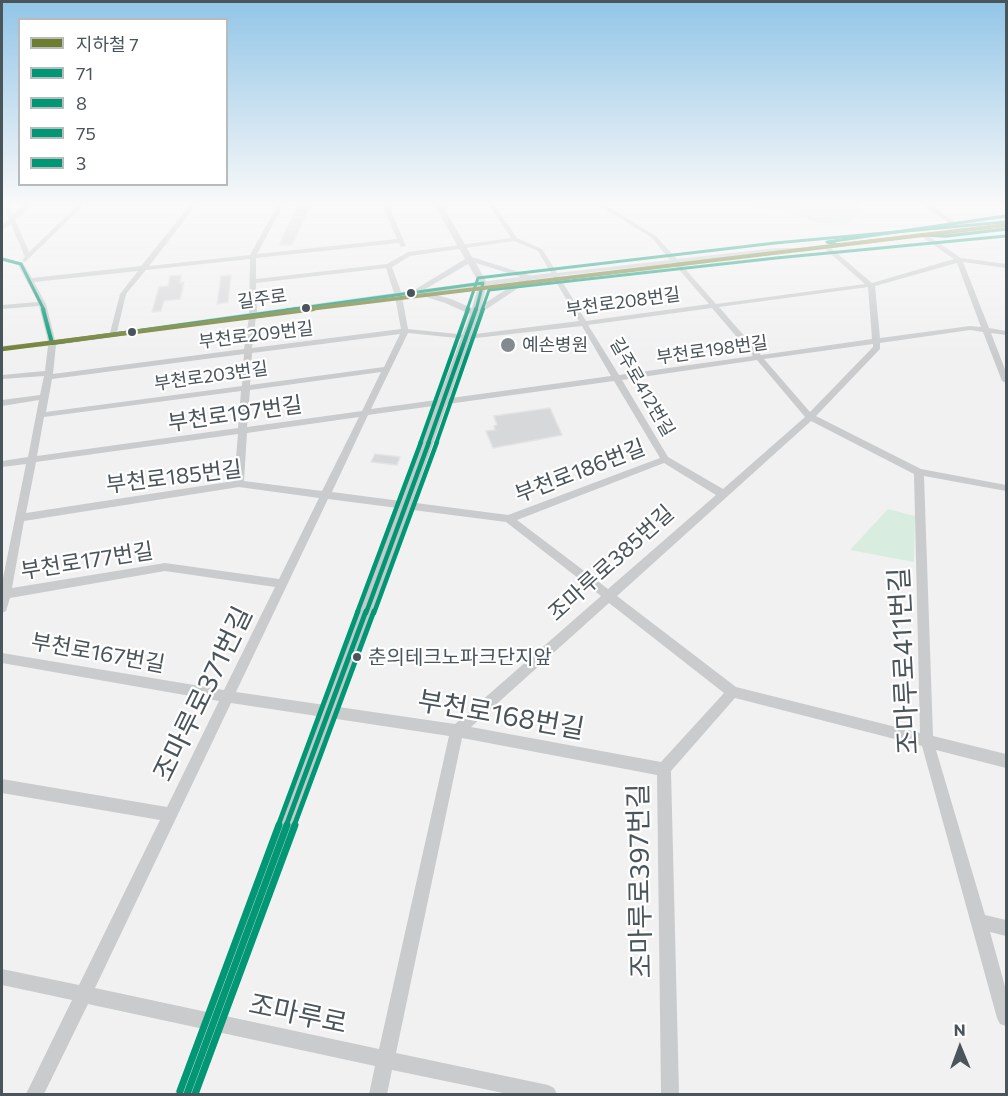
<!DOCTYPE html>
<html>
<head>
<meta charset="utf-8">
<style>
  body { margin:0 }
  #map { position:relative; width:1008px; height:1096px; overflow:hidden; background:#f1f1f1; font-family:Commissioner,"Noto Sans KR",sans-serif }
  canvas { display:block }
  .frame { position:absolute; inset:0; border:3px solid #4a545b; pointer-events:none }
  .legend { position:absolute; left:18px; top:18px; width:210px; height:168px; box-sizing:border-box; background:#fff; border:2px solid #b7bbbd; margin:0; padding:8px 10px; list-style:none; font-size:18px; color:#4a545b }
  .legend li { display:flex; align-items:center; gap:12px; height:30px }
  .legend b { width:30px; border:2px solid #b7bbbd }
  .north { position:absolute; left:930px; top:1018px; width:60px; height:60px; -webkit-text-stroke:4px #fff; paint-order:stroke; rotate:359deg; font-size:16px; font-weight:700; line-height:24px; text-align:center; color:#4a545b }
  .north::after { content:''; display:block; margin:auto; width:21px; height:27px; background:#4a545b; clip-path:polygon(50% 0,100% 100%,50% 72%,0 100%) }
</style>
</head>
<body>
<div id="map">
<canvas width="1008" height="1096"></canvas>
<div class="frame"></div>
<ul class="legend">
<li><b style="height:8px;background:#6e7e31"></b>지하철 7</li>
<li><b style="height:8px;background:#009775"></b>71</li>
<li><b style="height:8px;background:#009775"></b>8</li>
<li><b style="height:8px;background:#009775"></b>75</li>
<li><b style="height:8px;background:#009775"></b>3</li>
</ul>
<div class="north">N</div>
</div>
<script>
const ctx = document.querySelector('canvas').getContext('2d');
ctx.lineJoin = 'round';
function paint(path, color) {
  ctx.fillStyle = color;
  ctx.fill(path, 'evenodd');
}
function toPath(rows) {
  const path = new Path2D();
  for (const r of rows) {
    path.moveTo(r[0], r[1]);
    for (let i = 2; i < r.length; i += 2) path.lineTo(r[i], r[i + 1]);
  }
  return path;
}
function stroke(path, color, width, dash) {
  ctx.strokeStyle = color;
  ctx.lineWidth = width;
  ctx.lineCap = dash ? 'butt' : 'round';
  ctx.setLineDash(dash || []);
  ctx.stroke(path);
}
function drawText(font, color, halo, rows, align = 'center') {
  ctx.font = font + ' Commissioner,"Noto Sans KR",sans-serif';
  ctx.lineWidth = 4.5;
  ctx.setLineDash([]);
  ctx.textBaseline = 'middle';
  ctx.strokeStyle = halo;
  ctx.fillStyle = color;
  for (const [text, x, y, turn = 0] of rows) {
    ctx.save();
    ctx.translate(x, y);
    ctx.rotate((+turn || 0) * Math.PI / 180);
    ctx.textAlign = isNaN(turn) ? turn : align;
    if (halo) ctx.strokeText(text, 0, 0);
    ctx.fillText(text, 0, 0);
    ctx.restore();
  }
}
paint(toPath([
  [726,204,861,204,857,217,847,224,818,223,788,212],
  [888,509,915,516,914,562,850,550]
]), '#d8eddf');
const building = toPath([
  [298,204,311,204,292,245,279,245,298,204],
  [181,275,180,283,184,282,180,299,164,301,161,311,152,312,159,287,168,286,170,276,181,275],
  [231,275,228,302,217,304,221,276,231,275],
  [550,408,562,435,493,448,486,431,495,430,494,426,497,425,494,416,550,408],
  [375,454,400,457,397,465,371,462,375,454]
]);
paint(building, '#d7d8da');
stroke(building, '#e3e3e4', 1.5);
paint(toPath([
  [2,204,8,204,13,215,26,204,32,204,15,220,29,252,79,204,85,204,25,262,22,260,25,257,11,224,2,230,2,225,9,219,2,204],
  [191,204,197,204,149,266,250,255,278,204,284,204,257,254,397,239,382,204,388,204,406,246,401,247,399,243,256,258,256,279,387,264,408,252,511,238,488,204,494,204,517,238,542,249,557,273,670,260,652,238,597,204,604,204,656,236,677,259,776,248,801,248,923,233,946,234,1006,227,1006,231,946,238,930,237,961,258,1006,264,1006,268,963,262,989,328,1006,331,1006,335,991,333,1006,372,1006,383,1002,381,983,332,970,330,880,343,880,349,816,416,921,469,1006,485,1006,491,924,476,933,736,1006,754,1006,768,936,750,985,915,1006,920,1006,936,990,932,1006,990,1006,1026,1000,1024,997,1018,922,746,735,698,671,771,679,1094,661,1094,657,775,462,738,396,1053,548,1085,554,1088,557,1094,508,1094,392,1070,387,1094,369,1094,375,1066,88,1004,44,1094,26,1094,72,1000,2,985,2,969,79,985,160,820,2,793,2,779,167,807,219,701,2,663,2,653,224,690,275,587,165,571,10,598,6,611,2,613,2,583,26,464,2,467,2,461,28,457,39,400,2,406,2,400,40,395,44,376,2,379,2,375,45,371,48,346,2,350,2,346,48,341,39,306,2,309,2,305,38,302,18,265,2,261,2,257,23,263,32,278,141,266,191,204],
  [922,237,954,259,872,283,831,248,922,237],
  [514,241,538,251,551,273,401,292,392,267,410,256,514,241],
  [825,249,865,284,716,304,680,263,776,252,801,252,825,249],
  [250,259,249,313,117,332,126,294,146,270,250,259],
  [673,263,709,304,586,321,559,276,673,263],
  [957,263,981,327,970,326,880,338,875,286,957,263],
  [386,268,394,293,257,312,256,283,386,268],
  [138,271,120,294,110,333,55,340,46,304,34,282,138,271],
  [553,277,579,321,467,335,408,329,402,296,553,277],
  [868,287,872,339,761,355,719,307,868,287],
  [395,297,401,329,252,348,256,317,395,297],
  [712,308,753,356,619,375,588,325,712,308],
  [249,318,244,349,53,374,56,345,249,318],
  [582,326,611,376,371,409,408,333,467,339,582,326],
  [400,334,384,367,250,385,252,353,400,334],
  [873,344,873,347,810,412,764,359,873,344],
  [244,354,242,386,46,412,52,379,244,354],
  [757,360,805,417,723,489,668,457,622,380,757,360],
  [381,372,362,411,247,427,250,390,381,372],
  [614,381,660,458,508,515,332,492,368,415,614,381],
  [241,391,238,428,37,456,44,417,241,391],
  [359,417,322,491,244,481,247,433,359,417],
  [811,421,914,474,920,733,736,687,617,596,811,421],
  [238,434,234,481,26,513,36,462,238,434],
  [664,463,716,495,608,589,517,520,664,463],
  [239,487,319,498,279,579,165,563,12,588,24,521,239,487],
  [328,499,506,522,601,596,455,724,236,692,328,499],
  [609,603,724,693,661,762,471,727,609,603],
  [231,703,449,736,379,1049,95,988,231,703],
  [922,204,929,204,955,222,1006,214,1006,218,919,231,916,229,917,228,949,223,922,204]
]), '#c9cbcc');
paint(toPath([
  [434,204,442,204,472,257,535,277,479,314,338,712,199,1094,175,1094,322,712,470,314,445,303,411,292,465,259,434,204],
  [476,263,524,278,482,305,487,283,476,263],
  [468,264,479,283,472,308,451,299,422,291,468,264]
]), '#c6c9cc');
stroke(toPath([
  [2,259,21,264,44,310],
  [287,310,483,283,476,310]
]), '#009775', 3);
stroke(toPath([
  [43,309,52,343],
  [52,343,298,309],
  [428,444,476,309]
]), '#009775', 4);
stroke(toPath([
  [366,613,429,442]
]), '#009775', 4.5);
stroke(toPath([
  [286,826,366,611]
]), '#009775', 5);
stroke(toPath([
  [187,1094,287,825]
]), '#009775', 7);
stroke(toPath([
  [482,310,489,290,776,258,1006,236]
]), '#009775', 3);
stroke(toPath([
  [436,444,483,309]
]), '#009775', 4);
stroke(toPath([
  [374,613,437,442]
]), '#009775', 4.5);
stroke(toPath([
  [294,826,374,611]
]), '#009775', 5);
stroke(toPath([
  [195,1094,295,825]
]), '#009775', 7);
stroke(toPath([
  [467,310,478,278,775,243,1005,222]
]), '#009775', 3);
stroke(toPath([
  [420,444,468,309]
]), '#009775', 4);
stroke(toPath([
  [357,613,421,442]
]), '#009775', 4.5);
stroke(toPath([
  [278,826,358,611]
]), '#009775', 5);
stroke(toPath([
  [180,1091,279,825]
]), '#009775', 7);
stroke(toPath([
  [1006,216,827,242,838,245,923,235,946,236,1006,229]
]), '#009775', 3);
stroke(toPath([
  [301,310,1006,225]
]), '#6e7e31', 4);
stroke(toPath([
  [2,349,313,309]
]), '#6e7e31', 4.5);
const sky = ctx.createLinearGradient(0, 0, 0, 357);
sky.addColorStop(0, '#92c5e7');
sky.addColorStop(0.57, '#f9f9f9');
sky.addColorStop(1, '#f9f9f900');
ctx.fillStyle = sky;
ctx.fillRect(0, 0, 1008, 357);
for (const [x, y, r, color] of [
  [411,293,5,"#4a545b"],
  [306,308,5,"#4a545b"],
  [132,332,5,"#4a545b"],
  [508,345,8,"#848b90"],
  [357,657,5,"#4a545b"]
]) {
  const dot = new Path2D();
  dot.arc(x, y, r, 0, 2 * Math.PI);
  ctx.fillStyle = color;
  ctx.fill(dot);
  stroke(dot, '#fff', 2);
}
drawText('18px', '#4a545b', '#fff', [
  ["길주로",262,299,-8],
  ["부천로208번길",623,302,-8],
  ["부천로209번길",256,335,-7],
  ["부천로198번길",712,350,-8],
  ["부천로203번길",211,376,-8],
  ["길주로412번길",642,387,60]
]);
drawText('18px', '#4a545b', '#fff', [
  ["예손병원",522,345]
], 'left');
drawText('20px', '#4a545b', '#fff', [
  ["춘의테크노파크단지앞",368,657]
], 'left');
drawText('22px', '#4a545b', '#fff', [
  ["부천로197번길",235,414,-8],
  ["부천로186번길",580,471,-21],
  ["부천로185번길",174,477,-7],
  ["부천로177번길",87,561,-9],
  ["조마루로385번길",611,563,-42],
  ["부천로167번길",98,653,10]
]);
drawText('27px', '#4a545b', '#fff', [
  ["조마루로411번길",904,661,-93],
  ["조마루로371번길",203,694,-64],
  ["부천로168번길",501,715,10],
  ["조마루로397번길",640,881,-91],
  ["조마루로",298,1014,12]
]);
</script>
</body>
</html>
